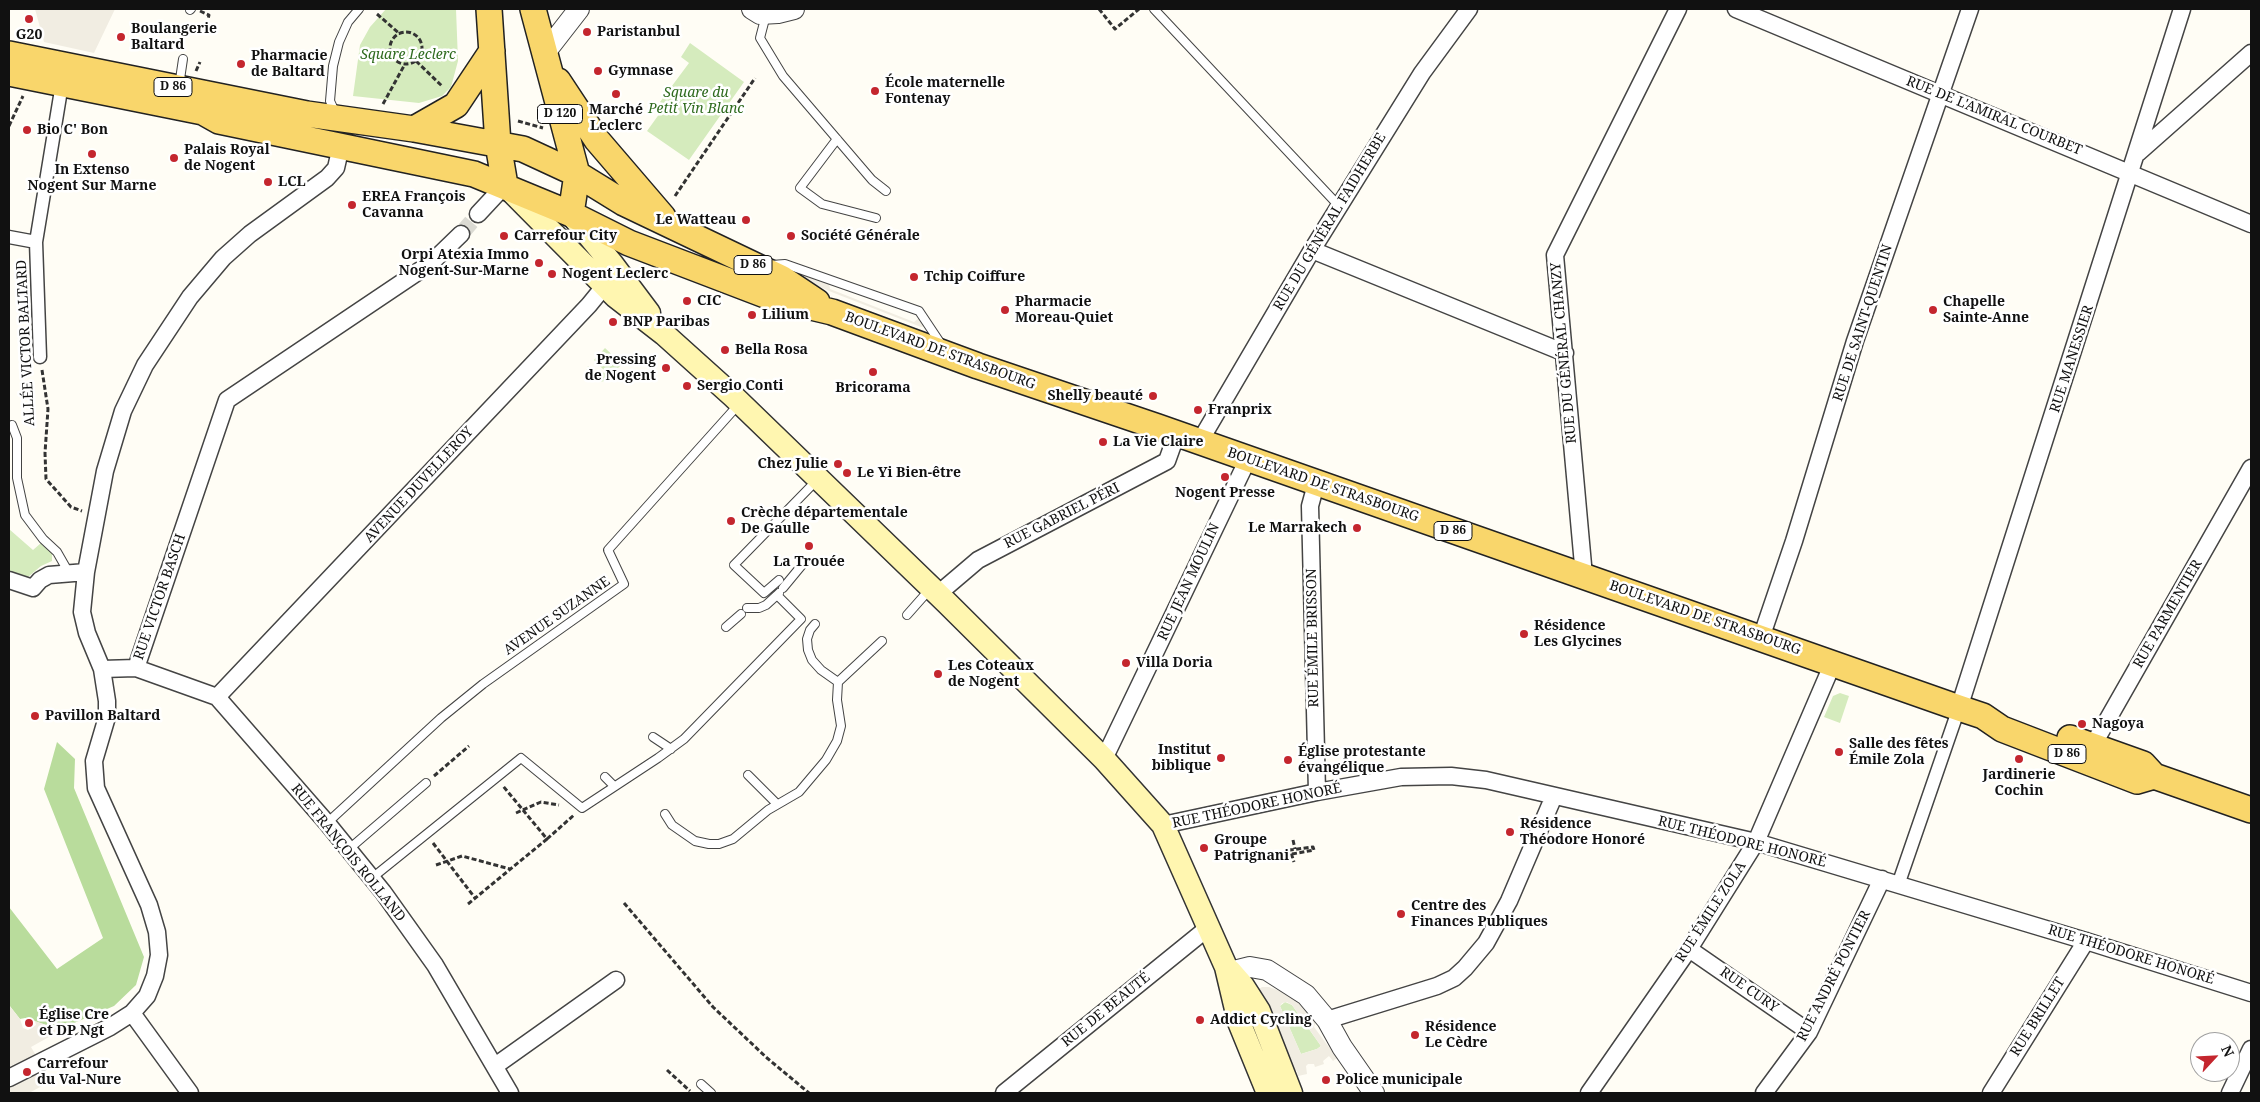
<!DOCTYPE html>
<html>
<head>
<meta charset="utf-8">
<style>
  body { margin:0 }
  #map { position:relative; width:2260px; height:1102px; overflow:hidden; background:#fffdf5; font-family:"Noto Serif",serif }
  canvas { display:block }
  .frame { position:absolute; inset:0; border:10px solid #111; pointer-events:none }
  .north { position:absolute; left:2190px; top:1032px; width:50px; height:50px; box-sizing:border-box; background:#fff; border:1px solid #a0a0a0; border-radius:50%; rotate:65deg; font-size:14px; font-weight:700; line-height:20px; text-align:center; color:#111 }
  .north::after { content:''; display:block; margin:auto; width:18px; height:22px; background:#c4262e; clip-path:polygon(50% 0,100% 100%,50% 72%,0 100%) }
</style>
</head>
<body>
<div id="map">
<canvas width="2260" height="1102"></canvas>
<div class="frame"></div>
<div class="north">N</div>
</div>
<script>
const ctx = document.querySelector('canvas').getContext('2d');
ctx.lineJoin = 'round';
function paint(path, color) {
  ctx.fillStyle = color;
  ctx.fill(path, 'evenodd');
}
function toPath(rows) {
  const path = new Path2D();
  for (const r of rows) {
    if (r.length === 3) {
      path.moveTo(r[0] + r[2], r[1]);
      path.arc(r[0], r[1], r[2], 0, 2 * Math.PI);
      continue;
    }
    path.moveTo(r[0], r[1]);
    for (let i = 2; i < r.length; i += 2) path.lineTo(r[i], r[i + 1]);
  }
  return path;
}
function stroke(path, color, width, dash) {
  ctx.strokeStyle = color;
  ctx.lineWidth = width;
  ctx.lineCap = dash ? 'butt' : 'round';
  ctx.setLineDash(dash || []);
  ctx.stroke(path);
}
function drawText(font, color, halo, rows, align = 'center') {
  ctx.font = font + ' "Noto Serif",serif';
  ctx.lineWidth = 5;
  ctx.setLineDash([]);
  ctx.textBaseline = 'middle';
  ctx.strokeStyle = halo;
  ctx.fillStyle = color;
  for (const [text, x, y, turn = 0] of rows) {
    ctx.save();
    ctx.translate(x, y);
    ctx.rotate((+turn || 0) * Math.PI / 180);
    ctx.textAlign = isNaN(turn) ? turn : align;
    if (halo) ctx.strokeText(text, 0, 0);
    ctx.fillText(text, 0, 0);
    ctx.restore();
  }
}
paint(toPath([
  [386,9,456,9,458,61,451,87,442,96,419,103,353,96,360,45,370,27],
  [690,43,744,82,689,160,647,131,665,106,660,102,689,63,681,57],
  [605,348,622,364,605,381,598,382,586,371,588,366,600,376,605,371,594,360],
  [9,529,33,550,41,543,52,553,52,561,41,566,28,577,9,571],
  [1840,693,1849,696,1840,723,1824,717,1833,696],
  [1285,1002,1292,1005,1321,1046,1317,1049,1301,1054,1280,1006]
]), '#d5ebbd');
paint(toPath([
  [57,742,75,759,74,788,144,957,136,985,114,1006,74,1023,52,1027,25,1018,20,1019,9,1005,9,907,57,969,103,938,44,789]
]), '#b9dc9c');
paint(toPath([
  [35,9,115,9,94,53,44,42],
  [789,270,829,283,830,289,914,322,919,318,924,326,921,327,829,291,788,272],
  [1262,987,1269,987,1294,996,1316,1020,1314,1027,1337,1058,1333,1061,1329,1056,1323,1061,1324,1064,1315,1067,1314,1064,1308,1064,1306,1066,1307,1074,1298,1076,1297,1071,1291,1068,1257,990],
  [1287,1002,1292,1005,1321,1046,1317,1049,1301,1054,1280,1006,1282,1003],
  [9,1005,20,1019,23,1028,28,1030,36,1025,35,1021,52,1027,74,1023,31,1047,51,1081,29,1093,9,1093]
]), '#f1ede2');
stroke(toPath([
  [461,234,478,214]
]), '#dbdad3', 16, [16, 8]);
const service = toPath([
  [1154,9,1339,206],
  [190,10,191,9],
  [766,15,760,38,783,76,872,180,886,191],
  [179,86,183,59],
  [336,114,330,101,333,66,339,42,348,22,359,9],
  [837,139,800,188,822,204,876,218],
  [771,265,785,264,919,311,941,344],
  [12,425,17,438,17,478,25,515,43,539,57,552,69,573],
  [779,580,764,593,734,565,817,480],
  [783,588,802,565],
  [747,608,759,608,766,605,777,595],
  [907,615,930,589],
  [815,624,810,630,807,639,808,650,812,660,821,670,838,682],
  [726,627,741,614],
  [653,737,671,749],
  [748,775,777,804],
  [605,777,614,786],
  [665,814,672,825,695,841,709,844,719,844,733,839,768,810,799,792,826,760,837,741,841,726,837,700,838,682,882,641],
  [327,823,441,718,483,684,624,584,608,550,739,404],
  [349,849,426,783],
  [372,878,521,758,582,808,658,758,684,739,801,619,777,595,779,593],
  [701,1084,711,1093]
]);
const pedestrian = toPath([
  [9,237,36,242],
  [40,357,36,242,62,84],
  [1898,885,1959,708]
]);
const minor = toPath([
  [1736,9,2251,224],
  [2138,153,2251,53],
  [478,214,505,185],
  [1312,250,1565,353],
  [1200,441,1312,250,1422,73,1469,9],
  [1316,484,1310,506,1317,792],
  [1584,576,1555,255,1678,9],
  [9,580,33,588,40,580,49,575,86,572],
  [938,594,978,560,1167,461,1177,433],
  [1761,638,1794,541,1855,341,1970,9],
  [136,668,227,400,431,263,461,234],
  [102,669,136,668,217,697,327,823,383,892,435,965,510,1093],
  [217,697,589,305,611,278],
  [1959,708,2182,9],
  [2088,754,2251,468],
  [1104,759,1248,459],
  [1163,825,1317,792,1401,777,1451,776,1486,780,1756,842,2086,941,2251,993],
  [1689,949,1809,1032],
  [132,1013,190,1093],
  [1327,1020,1437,986,1454,978,1465,968,1486,943,1509,901,1554,796],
  [495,1066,616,980],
  [9,1078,110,1027,132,1013,147,996,155,976,159,955,157,932,149,905,96,788,94,761,107,717,107,701,102,669,87,633,82,612,86,572,105,471,123,411,145,365,190,297,223,258,250,234,327,178,336,168,341,146],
  [1004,1093,1209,927],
  [1589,1093,1689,949,1756,842,1833,663],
  [1764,1093,1809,1032,1882,879],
  [1991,1093,2086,941],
  [2230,1093,2251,1049]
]);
const tertiary = toPath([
  [752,9,760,14,778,13,794,9],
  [544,54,579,9],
  [1230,972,1250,967,1267,970,1306,995,1327,1020,1342,1047,1374,1093]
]);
const secondary = toPath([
  [509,189,615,296,664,334,734,397,947,603,1104,759,1163,825,1226,967,1239,1022,1268,1093],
  [571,214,613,265,649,313],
  [1230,971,1243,986,1259,1011,1291,1093]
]);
const primary = toPath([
  [489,9,498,144,505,185],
  [533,9,577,174,571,214],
  [9,54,307,114,414,129,523,149,577,174,624,203,781,278,817,302],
  [9,73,203,112,219,121,474,174,571,214,629,243,773,298,832,312,978,366,1158,427,1959,708,1983,716,2002,729,2137,781,2154,776],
  [558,81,597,140,663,217],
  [414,129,456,105,492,51],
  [2070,738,2143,764,2154,776,2251,810]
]);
stroke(service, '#444', 10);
stroke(pedestrian, '#444', 15);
stroke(minor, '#444', 19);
stroke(tertiary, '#444', 22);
stroke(secondary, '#333', 25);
stroke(primary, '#222', 28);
stroke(toPath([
  [1099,9,1115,29,1139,9],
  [200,11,209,15,208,19],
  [377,14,400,34],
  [406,48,16],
  [416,61,443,87],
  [196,71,200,62],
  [383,104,405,64],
  [518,121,543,128],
  [9,126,23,96],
  [675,196,755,78],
  [42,370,48,409,45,453,46,479,71,507,82,511],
  [434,776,469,746],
  [516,813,541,802,559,805],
  [547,839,574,815],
  [1293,840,1295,849],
  [433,843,475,898],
  [1292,854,1314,850,1313,847,1290,850,1294,862],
  [436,865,462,856,510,869],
  [624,903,713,1007,767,1058,809,1093],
  [468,904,547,839,503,786],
  [667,1070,690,1091]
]), '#333', 3, [5, 2.5]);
stroke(service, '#fff', 8);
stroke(pedestrian, '#fff', 12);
stroke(minor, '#fff', 16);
stroke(tertiary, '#fff', 20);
stroke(secondary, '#fff6b0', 22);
stroke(primary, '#f9d66b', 25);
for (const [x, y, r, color] of [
  [29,19,5,"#c4262e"],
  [587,32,5,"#c4262e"],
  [121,37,5,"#c4262e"],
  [241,64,5,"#c4262e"],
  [598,71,5,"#c4262e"],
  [875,91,5,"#c4262e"],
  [616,94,5,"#c4262e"],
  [27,130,5,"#c4262e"],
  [92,154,5,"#c4262e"],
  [174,158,5,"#c4262e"],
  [268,182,5,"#c4262e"],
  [352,205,5,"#c4262e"],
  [746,220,5,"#c4262e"],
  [504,236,5,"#c4262e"],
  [791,236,5,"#c4262e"],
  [539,263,5,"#c4262e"],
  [552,274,5,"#c4262e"],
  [914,277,5,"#c4262e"],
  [687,301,5,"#c4262e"],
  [1005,310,5,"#c4262e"],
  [1933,310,5,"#c4262e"],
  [752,315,5,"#c4262e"],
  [613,322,5,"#c4262e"],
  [725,350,5,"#c4262e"],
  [666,368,5,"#c4262e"],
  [873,372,5,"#c4262e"],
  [687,386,5,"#c4262e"],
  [1153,396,5,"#c4262e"],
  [1198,410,5,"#c4262e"],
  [1103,442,5,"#c4262e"],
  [838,464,5,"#c4262e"],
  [847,473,5,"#c4262e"],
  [1225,477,5,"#c4262e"],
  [731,521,5,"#c4262e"],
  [1357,528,5,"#c4262e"],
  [809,546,5,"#c4262e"],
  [1524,634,5,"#c4262e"],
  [1126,663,5,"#c4262e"],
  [938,674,5,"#c4262e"],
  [35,716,5,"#c4262e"],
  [2082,724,5,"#c4262e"],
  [1839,752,5,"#c4262e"],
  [1221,758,5,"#c4262e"],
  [2019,759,5,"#c4262e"],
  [1288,760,5,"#c4262e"],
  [1510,832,5,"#c4262e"],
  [1204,848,5,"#c4262e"],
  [1401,914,5,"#c4262e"],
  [1200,1020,5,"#c4262e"],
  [29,1023,5,"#c4262e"],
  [1415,1035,5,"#c4262e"],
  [27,1072,5,"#c4262e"],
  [1326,1080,5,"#c4262e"]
]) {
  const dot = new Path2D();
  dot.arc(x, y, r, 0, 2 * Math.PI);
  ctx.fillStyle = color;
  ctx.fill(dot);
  stroke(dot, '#fff', 2);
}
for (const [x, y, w] of [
  [173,87,38],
  [560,114,45],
  [753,265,38],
  [1453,531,38],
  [2067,754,38]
]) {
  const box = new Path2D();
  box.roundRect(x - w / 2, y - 9.5, w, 19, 4);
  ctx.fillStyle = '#fff';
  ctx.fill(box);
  stroke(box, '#111', 1);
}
drawText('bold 12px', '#111', null, [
  ["D 86",173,87],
  ["D 120",560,114],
  ["D 86",753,265],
  ["D 86",1453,531],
  ["D 86",2067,754]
]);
drawText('bold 14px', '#111', '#fff', [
  ["Boulangerie",131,29],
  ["Baltard",131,45],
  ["Paristanbul",597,32],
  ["G20",29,35,"center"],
  ["Pharmacie",251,56],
  ["de Baltard",251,72],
  ["Gymnase",608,71],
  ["École maternelle",885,83],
  ["Fontenay",885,99],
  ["Marché",616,110,"center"],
  ["Leclerc",616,126,"center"],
  ["Bio C' Bon",37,130],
  ["Palais Royal",184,150],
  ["de Nogent",184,166],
  ["In Extenso",92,170,"center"],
  ["Nogent Sur Marne",92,186,"center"],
  ["LCL",278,182],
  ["EREA François",362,197],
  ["Cavanna",362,213],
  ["Le Watteau",736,220,"right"],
  ["Carrefour City",514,236],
  ["Société Générale",801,236],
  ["Orpi Atexia Immo",529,255,"right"],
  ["Nogent-Sur-Marne",529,271,"right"],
  ["Nogent Leclerc",562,274],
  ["Tchip Coiffure",924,277],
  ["CIC",697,301],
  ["Pharmacie",1015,302],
  ["Moreau-Quiet",1015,318],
  ["Chapelle",1943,302],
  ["Sainte-Anne",1943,318],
  ["Lilium",762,315],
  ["BNP Paribas",623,322],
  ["Bella Rosa",735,350],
  ["Pressing",656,360,"right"],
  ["de Nogent",656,376,"right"],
  ["Sergio Conti",697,386],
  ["Bricorama",873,388,"center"],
  ["Shelly beauté",1143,396,"right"],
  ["Franprix",1208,410],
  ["La Vie Claire",1113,442],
  ["Chez Julie",828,464,"right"],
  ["Le Yi Bien-être",857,473],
  ["Nogent Presse",1225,493,"center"],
  ["Crèche départementale",741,513],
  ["De Gaulle",741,529],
  ["Le Marrakech",1347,528,"right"],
  ["La Trouée",809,562,"center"],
  ["Résidence",1534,626],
  ["Les Glycines",1534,642],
  ["Villa Doria",1136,663],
  ["Les Coteaux",948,666],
  ["de Nogent",948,682],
  ["Pavillon Baltard",45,716],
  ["Nagoya",2092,724],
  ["Salle des fêtes",1849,744],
  ["Émile Zola",1849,760],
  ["Institut",1211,750,"right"],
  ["biblique",1211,766,"right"],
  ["Église protestante",1298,752],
  ["évangélique",1298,768],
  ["Jardinerie",2019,775,"center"],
  ["Cochin",2019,791,"center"],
  ["Résidence",1520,824],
  ["Théodore Honoré",1520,840],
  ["Groupe",1214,840],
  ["Patrignani",1214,856],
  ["Centre des",1411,906],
  ["Finances Publiques",1411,922],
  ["Église Cre",39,1015],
  ["et DP Ngt",39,1031],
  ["Addict Cycling",1210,1020],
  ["Résidence",1425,1027],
  ["Le Cèdre",1425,1043],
  ["Carrefour",37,1064],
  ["du Val-Nure",37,1080],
  ["Police municipale",1336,1080]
], 'left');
drawText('italic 14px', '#2f6b1f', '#fff', [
  ["Square Leclerc",408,55],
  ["Square du",696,93],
  ["Petit Vin Blanc",696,109]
]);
drawText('14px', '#111', '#fff', [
  ["RUE DE L'AMIRAL COURBET",1994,116,22],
  ["RUE DU GÉNÉRAL FAIDHERBE",1330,222,-59],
  ["RUE DE SAINT-QUENTIN",1863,323,-72],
  ["ALLÉE VICTOR BALTARD",26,343,-93],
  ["BOULEVARD DE STRASBOURG",940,351,20],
  ["RUE DU GÉNÉRAL CHANZY",1564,353,-95],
  ["RUE MANESSIER",2072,359,-72],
  ["AVENUE DUVELLEROY",419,485,-47],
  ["BOULEVARD DE STRASBOURG",1323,485,19],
  ["RUE GABRIEL PÉRI",1062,516,-27],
  ["RUE JEAN MOULIN",1189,582,-65],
  ["RUE VICTOR BASCH",160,597,-71],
  ["RUE PARMENTIER",2168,614,-60],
  ["AVENUE SUZANNE",557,616,-35],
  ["BOULEVARD DE STRASBOURG",1705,618,19],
  ["RUE ÉMILE BRISSON",1313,638,-91],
  ["RUE THÉODORE HONORÉ",1257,806,-12],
  ["RUE THÉODORE HONORÉ",1742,842,14],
  ["RUE FRANÇOIS ROLLAND",348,853,51],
  ["RUE ÉMILE ZOLA",1711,912,-57],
  ["RUE THÉODORE HONORÉ",2131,955,17],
  ["RUE ANDRÉ PONTIER",1834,976,-63],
  ["RUE CURY",1749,990,35],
  ["RUE DE BEAUTÉ",1106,1010,-39],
  ["RUE BRILLET",2038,1017,-58]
]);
</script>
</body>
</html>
